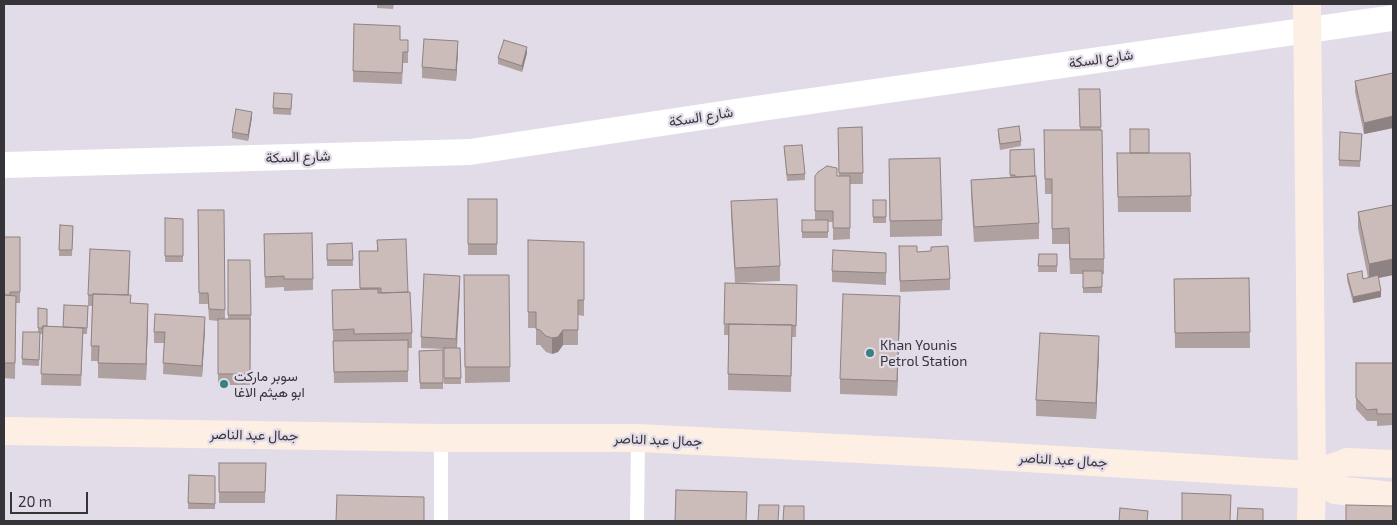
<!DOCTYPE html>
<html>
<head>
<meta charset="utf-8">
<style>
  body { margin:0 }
  #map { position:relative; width:1397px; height:525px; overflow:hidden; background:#e2dbe8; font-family:"Exo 2",sans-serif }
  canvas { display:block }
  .frame { position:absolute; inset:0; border:5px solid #373439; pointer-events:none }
  .scale { position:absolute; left:10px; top:492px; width:78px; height:22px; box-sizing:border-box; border:2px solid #373439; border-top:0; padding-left:6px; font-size:15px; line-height:18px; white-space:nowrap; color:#373439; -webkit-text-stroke:4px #e2dbe8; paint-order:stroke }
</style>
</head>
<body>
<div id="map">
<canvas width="1397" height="525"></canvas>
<div class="frame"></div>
<div class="scale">20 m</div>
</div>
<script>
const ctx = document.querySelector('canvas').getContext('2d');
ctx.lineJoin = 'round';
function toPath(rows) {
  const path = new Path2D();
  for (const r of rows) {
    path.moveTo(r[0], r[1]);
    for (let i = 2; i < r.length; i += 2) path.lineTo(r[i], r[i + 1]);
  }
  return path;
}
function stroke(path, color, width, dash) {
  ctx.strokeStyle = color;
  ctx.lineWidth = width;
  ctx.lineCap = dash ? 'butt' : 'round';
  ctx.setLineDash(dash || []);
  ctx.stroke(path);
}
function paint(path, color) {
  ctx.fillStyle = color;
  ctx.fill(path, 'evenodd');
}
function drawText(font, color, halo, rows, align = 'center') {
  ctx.font = font + ' "Exo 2",Vazirmatn,sans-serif';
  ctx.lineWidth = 4.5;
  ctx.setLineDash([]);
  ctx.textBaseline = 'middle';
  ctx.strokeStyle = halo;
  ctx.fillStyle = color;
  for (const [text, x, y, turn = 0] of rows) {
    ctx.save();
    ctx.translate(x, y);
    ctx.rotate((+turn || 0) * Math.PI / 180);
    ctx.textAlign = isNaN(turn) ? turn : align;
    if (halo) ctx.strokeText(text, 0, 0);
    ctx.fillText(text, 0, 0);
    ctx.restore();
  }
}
stroke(toPath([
  [441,438,441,521],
  [637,521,638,438]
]), '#fff', 14);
stroke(toPath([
  [4,165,470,152,755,109,1393,18]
]), '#fff', 26);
stroke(toPath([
  [1307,4,1312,475,1311,521],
  [4,431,441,438,638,438,959,454,1312,475,1347,462,1393,464],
  [1312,475,1335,490,1393,496]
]), '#fdefe4', 28);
paint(toPath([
  [370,4,394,4,393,9,377,8,377,4],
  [408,40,408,63,403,63,402,84,353,82,353,71],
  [458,52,456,81,422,78,422,67],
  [527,53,522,72,498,64,498,58],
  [1393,73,1393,128,1364,134,1355,92,1355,81],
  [1079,89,1100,89,1104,259,1104,274,1102,274,1102,293,1083,293,1083,274,1070,274,1069,244,1052,244,1052,194,1045,194,1044,130,1080,130],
  [292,94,291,115,273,114,273,108],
  [252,117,248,141,232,138,232,132],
  [862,127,863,184,850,184,850,239,833,240,833,222,828,222,828,238,802,238,802,220,815,220,815,176,839,176,838,128],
  [998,129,1021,141,1021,146,1000,150,998,135],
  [1362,134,1360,167,1339,166,1339,160],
  [784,146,805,174,805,180,787,181],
  [1010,150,1035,176,1039,223,1039,239,974,242,971,195,971,180,1010,177],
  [1117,153,1190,153,1191,212,1118,212],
  [889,159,942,220,942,236,890,237],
  [468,199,497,199,497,255,468,255],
  [873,200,886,200,886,223,873,223],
  [731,201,780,266,780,281,735,283,731,216],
  [1393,205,1393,275,1378,278,1381,297,1353,303,1347,280,1347,274,1363,279,1368,278,1358,228,1358,212],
  [198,210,224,210,225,319,228,319,228,260,251,315,250,385,218,385,218,321,209,320,208,304,199,304],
  [165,218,183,219,183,262,165,262],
  [60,225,73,226,72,256,59,256],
  [264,234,313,279,313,290,284,291,284,287,265,288],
  [4,237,20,237,20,303,16,303,15,379,4,378],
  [377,240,408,292,412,333,412,348,408,348,408,382,334,383,332,290,360,290,359,251,377,251],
  [528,240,584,300,584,316,578,315,578,345,563,345,558,352,552,354,546,352,540,345,536,345,536,328,528,328],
  [352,243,353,266,327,266,327,244],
  [899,246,917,252,950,279,950,290,900,292],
  [886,253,886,285,832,282,832,271],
  [1039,254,1057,254,1057,272,1038,272],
  [130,262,129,295,131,303,148,320,146,380,98,378,98,361,91,361,92,306,88,306,88,295],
  [464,275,509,275,510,382,465,383],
  [1249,278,1250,348,1175,348,1174,279],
  [725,283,797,285,796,337,792,337,791,392,728,390,728,335,724,335],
  [460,287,457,348,460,348,461,384,444,384,444,349,421,348,421,337],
  [88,306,87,334,83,334,81,386,41,385,43,334,40,334,39,366,22,365,23,332,38,332,38,308,47,326,63,327],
  [900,312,897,396,840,394,840,379],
  [205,329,202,377,163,374,164,343,154,343,154,332],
  [443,350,443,389,420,389,419,351],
  [1099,352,1096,419,1036,416,1036,400],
  [1356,363,1393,363,1393,425,1377,426,1377,421,1367,421,1356,409],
  [219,463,266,463,265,503,219,503],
  [189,475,215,476,215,509,188,509]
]), '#afa19f');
paint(toPath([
  [458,41,458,52,456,81,456,70],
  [527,47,527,53,522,72,522,66],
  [252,112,252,117,248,141,248,135],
  [1393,116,1393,128,1364,134,1364,123],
  [1393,259,1393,275,1369,280,1369,264],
  [460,276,460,287,456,350,456,339],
  [1381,291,1381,297,1353,303,1353,297],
  [900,296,900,312,897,396,897,381],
  [148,304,148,320,146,380,146,364],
  [205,317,205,329,202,377,202,366],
  [563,330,563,345,558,352,552,354,552,338],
  [1099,336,1099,352,1096,419,1096,403]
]), '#8e8382');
const building = toPath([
  [354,24,400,26,400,40,408,40,408,52,403,52,402,73,353,71,354,24],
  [424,39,458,41,456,70,422,67,424,39],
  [504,40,527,47,522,66,498,58,504,40],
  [1393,73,1393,116,1364,123,1355,81,1393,73],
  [1079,89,1100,89,1101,127,1080,127,1079,89],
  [274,93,292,94,291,109,273,108,274,93],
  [236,109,252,112,248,135,232,132,236,109],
  [1019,126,1021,141,1000,144,998,129,1019,126],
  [862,127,863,173,839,173,838,128,862,127],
  [1130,129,1149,129,1149,153,1130,153,1130,129],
  [1044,130,1102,130,1104,259,1070,259,1069,228,1052,229,1052,179,1045,179,1044,130],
  [1340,132,1362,134,1360,161,1339,160,1340,132],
  [802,145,805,174,787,175,784,146,802,145],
  [1034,149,1035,176,1015,177,1015,175,1010,175,1010,150,1034,149],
  [1117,153,1190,153,1191,196,1118,197,1117,153],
  [940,158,942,220,890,221,889,159,940,158],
  [827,166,837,168,837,176,850,176,850,228,833,228,833,211,815,211,815,176,818,172,827,166],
  [1036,176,1039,223,974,227,971,180,1036,176],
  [468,199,497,199,497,244,468,244,468,199],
  [777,199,780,266,735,268,731,201,777,199],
  [873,200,886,200,886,217,873,217,873,200],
  [1393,205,1393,259,1369,264,1358,212,1393,205],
  [198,210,224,210,225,310,209,309,208,293,199,293,198,210],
  [165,218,183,219,183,256,165,256,165,218],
  [802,220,828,220,828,232,802,232,802,220],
  [60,225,73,226,72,250,59,250,60,225],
  [312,233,313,279,284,279,284,276,265,277,264,234,312,233],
  [4,237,20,237,20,292,10,292,10,295,4,295,4,237],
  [406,239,408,292,381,293,381,288,360,288,359,251,378,251,377,240,406,239],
  [528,240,584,242,584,300,578,300,578,330,563,330,558,337,552,338,546,336,540,330,536,329,536,312,528,312,528,240],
  [352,243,353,260,327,260,327,244,352,243],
  [899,246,917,246,917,252,931,251,931,247,948,246,950,279,900,281,899,246],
  [90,249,130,251,128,295,93,294,92,295,88,295,90,249],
  [833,250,886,253,886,273,832,271,833,250],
  [1039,254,1057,254,1057,266,1038,266,1039,254],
  [228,260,250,260,251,315,228,315,228,260],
  [1083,271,1102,271,1102,287,1083,288,1083,271],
  [1362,271,1363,279,1378,275,1381,291,1353,297,1347,274,1362,271],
  [424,274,460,276,456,339,421,337,424,274],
  [464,275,509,275,510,367,465,367,464,275],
  [1249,278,1250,332,1175,333,1174,279,1249,278],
  [725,283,797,285,796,326,792,325,724,324,725,283],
  [378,289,378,293,410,292,412,333,354,334,354,329,333,330,332,290,378,289],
  [93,294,131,295,130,303,148,304,146,364,98,363,99,346,91,346,93,294],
  [843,294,900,296,897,381,840,379,843,294],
  [4,295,16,296,15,363,4,363,4,295],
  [64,305,88,306,87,328,63,327,64,305],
  [38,308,47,309,47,326,43,326,43,328,38,328,38,308],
  [155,314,205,317,202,366,163,363,165,332,154,332,155,314],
  [218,319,250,319,250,374,218,374,218,319],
  [729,324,792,325,791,376,728,374,729,324],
  [43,326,83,328,81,375,41,374,43,326],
  [23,332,40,332,39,360,22,359,23,332],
  [1040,333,1099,336,1096,403,1036,400,1040,333],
  [408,340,408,371,334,372,333,341,408,340],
  [444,348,460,348,461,378,444,378,444,348],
  [443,350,443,383,420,383,419,351,443,350],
  [1356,363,1393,363,1393,414,1377,414,1377,409,1367,410,1356,398,1356,363],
  [219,463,266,463,265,492,219,492,219,463],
  [189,475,215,476,215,504,188,503,189,475],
  [676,490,747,492,746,521,675,521,676,490],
  [1182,493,1231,495,1230,521,1182,521,1182,493],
  [337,495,424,497,424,521,336,521,337,495],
  [759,505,779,505,778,521,758,521,759,505],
  [1346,505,1393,506,1393,521,1346,521,1346,505],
  [784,506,804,506,804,521,783,521,784,506],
  [1120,508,1148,511,1147,521,1119,521,1120,508],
  [1238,508,1263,509,1263,521,1237,521,1238,508]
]);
paint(building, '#cbbbb9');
stroke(building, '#8e8382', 1);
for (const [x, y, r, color] of [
  [870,353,5,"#388181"],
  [224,384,5,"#388181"]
]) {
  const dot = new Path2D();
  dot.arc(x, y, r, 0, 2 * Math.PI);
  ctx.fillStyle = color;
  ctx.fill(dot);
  stroke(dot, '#e2dbe8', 2);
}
drawText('14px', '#373439', '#e2dbe8', [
  ["شارع السكة",1101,59,-8],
  ["شارع السكة",701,117,-9],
  ["شارع السكة",298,157,-2],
  ["جمال عبد الناصر",254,435,1],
  ["جمال عبد الناصر",658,440,2],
  ["جمال عبد الناصر",1063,460,3]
]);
drawText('14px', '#373439', '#e2dbe8', [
  ["Khan Younis",880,345],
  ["Petrol Station",880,361],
  ["سوبر ماركت",234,376],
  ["ابو هيثم الاغا",234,392]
], 'left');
</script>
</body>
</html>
